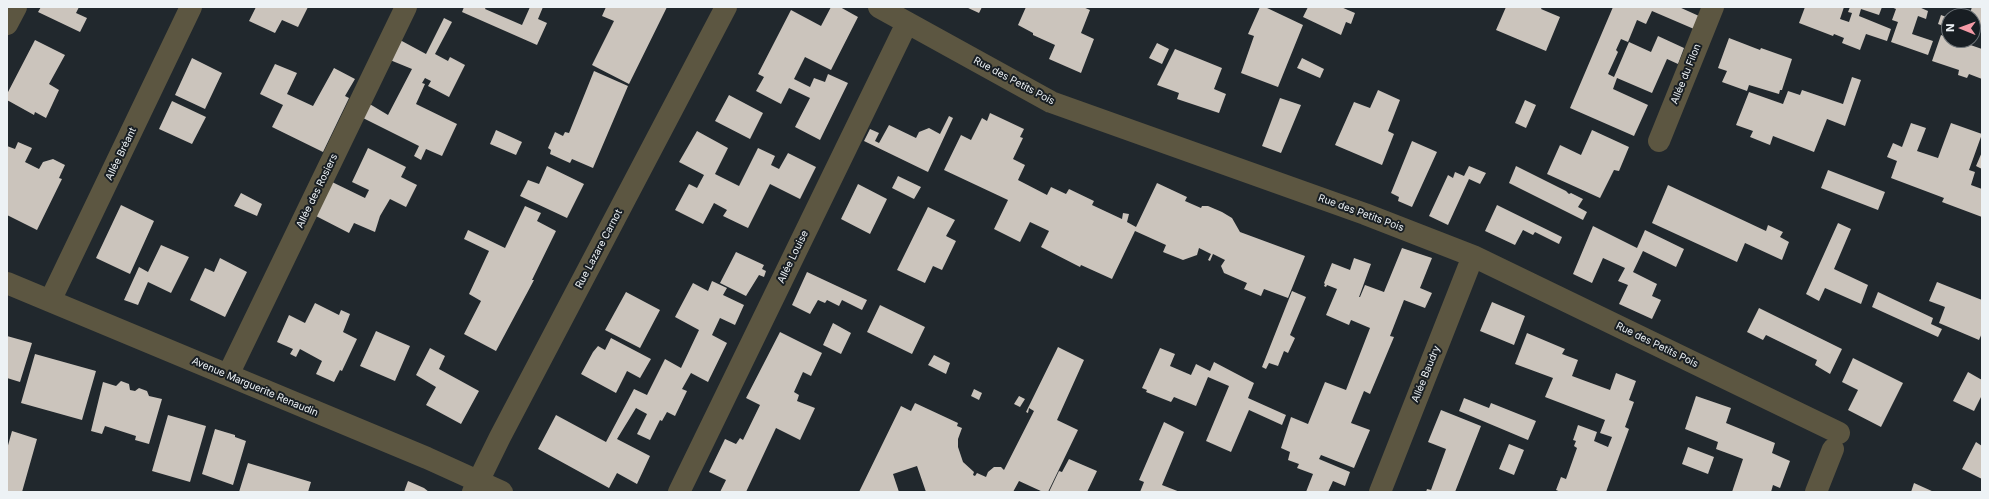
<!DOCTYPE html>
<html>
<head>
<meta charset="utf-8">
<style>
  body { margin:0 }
  #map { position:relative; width:1989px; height:499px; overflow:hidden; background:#21282d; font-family:Inter,sans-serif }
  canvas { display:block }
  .frame { position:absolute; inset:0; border:8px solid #edf2f5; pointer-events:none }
  .north { position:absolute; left:1941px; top:8px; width:40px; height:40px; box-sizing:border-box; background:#181e23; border:1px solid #6d7377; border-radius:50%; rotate:271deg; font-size:11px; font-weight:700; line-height:16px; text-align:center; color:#edf2f5 }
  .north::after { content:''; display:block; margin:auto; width:14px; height:18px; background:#f49aa6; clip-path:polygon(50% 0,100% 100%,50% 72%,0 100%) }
</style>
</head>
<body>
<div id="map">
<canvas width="1989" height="499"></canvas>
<div class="frame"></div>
<div class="north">N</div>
</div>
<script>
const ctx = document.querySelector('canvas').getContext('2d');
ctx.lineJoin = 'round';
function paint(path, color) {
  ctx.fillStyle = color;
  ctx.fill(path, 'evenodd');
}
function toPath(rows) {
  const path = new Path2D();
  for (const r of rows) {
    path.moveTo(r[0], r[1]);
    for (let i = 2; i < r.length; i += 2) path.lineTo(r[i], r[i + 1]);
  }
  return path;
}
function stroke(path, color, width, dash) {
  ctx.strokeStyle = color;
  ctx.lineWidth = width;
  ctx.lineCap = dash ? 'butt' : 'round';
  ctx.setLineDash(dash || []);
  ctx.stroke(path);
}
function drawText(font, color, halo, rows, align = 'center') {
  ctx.font = font + ' Inter,sans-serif';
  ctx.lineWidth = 4;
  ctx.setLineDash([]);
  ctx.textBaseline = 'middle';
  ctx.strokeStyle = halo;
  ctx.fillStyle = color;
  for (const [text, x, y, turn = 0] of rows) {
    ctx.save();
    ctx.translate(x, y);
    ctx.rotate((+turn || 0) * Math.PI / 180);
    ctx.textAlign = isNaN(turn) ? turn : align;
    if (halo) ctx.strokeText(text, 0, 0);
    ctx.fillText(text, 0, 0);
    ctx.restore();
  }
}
paint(toPath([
  [41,7,79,7,76,13,87,18,80,32,38,12],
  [256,7,308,7,298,27,282,20,275,33,249,21],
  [464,7,486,7,485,9,522,25,530,7,543,7,538,19,547,23,537,45,462,12],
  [606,7,667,7,629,84,592,65,614,21,602,16],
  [831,7,840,7,858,17,831,70,805,57,794,79,810,87,814,78,825,82,828,74,848,83,820,140,795,127,810,98,789,88,781,104,756,91,764,77,758,74,791,10,821,26],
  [966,7,982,7,979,13],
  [1026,7,1083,7,1090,10,1081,33,1094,39,1081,73,1049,59,1055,45,1033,35,1033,33,1018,25],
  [1260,7,1265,7,1303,25,1278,87,1241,73,1254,36,1248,34],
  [1308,7,1341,7,1355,13,1351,24,1346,22,1341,35,1303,17],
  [1506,7,1542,7,1541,9,1560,17,1546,51,1496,30],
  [1613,7,1679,7,1699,16,1694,29,1652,11,1646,24,1637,20,1628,42,1621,39,1616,50,1618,52,1608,74,1614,77,1629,42,1651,52,1658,36,1684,48,1678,64,1667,59,1652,93,1617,78,1613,89,1648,105,1634,136,1570,108],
  [1805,7,1844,7,1840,19,1849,22,1852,13,1848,12,1850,7,1882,7,1879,15,1861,9,1859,16,1891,29,1887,41,1866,34,1860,50,1842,43,1844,38,1834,34,1833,36,1799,23],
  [1891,7,1919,7,1928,11,1926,19,1918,16,1912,34,1933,41,1928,55,1891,42,1898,22,1892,20,1896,9],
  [1972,7,1982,7,1982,21,1977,37,1973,36,1973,16,1969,16],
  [1941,15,1949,18,1949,28,1938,24],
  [444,18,452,22,435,54,448,61,450,57,465,65,449,97,428,86,431,81,425,78,422,83,425,84,416,104,457,124,442,156,426,149,421,160,414,156,419,146,361,117,368,103,388,115,412,69,390,60,400,40,426,54],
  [1941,35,1949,38,1949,40,1956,40,1982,49,1982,79,1969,74,1967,78,1958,75,1959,70,1932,61],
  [1729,38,1760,50,1761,48,1792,59,1782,90,1780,90,1779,94,1749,85,1747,91,1722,82,1727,71,1718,68],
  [35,40,65,55,49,84,59,90,46,118,35,112,34,115,7,100,7,94],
  [1157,43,1169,49,1162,64,1149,58],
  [1175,49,1222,68,1214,89,1226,94,1219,113,1177,99,1179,93,1157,85],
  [192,58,222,73,205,109,175,95],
  [1302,58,1324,69,1320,78,1297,68],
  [275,64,297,73,287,94,313,106,334,68,355,79,345,96,349,98,323,152,272,127,283,105,260,94],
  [594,71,628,86,593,168,572,159,570,163,550,154,551,150,548,148,555,132,563,136,565,132,569,133],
  [1852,77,1861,80,1845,126,1827,119,1814,152,1773,136,1770,145,1750,137,1753,131,1736,125,1749,92,1783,104,1788,91,1800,95,1802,90,1843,104],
  [1378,90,1400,100,1388,131,1394,134,1382,165,1335,145,1354,102,1370,108],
  [729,95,763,113,750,139,715,121],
  [1280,98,1301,105,1281,153,1262,146],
  [1525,100,1536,105,1526,128,1515,123],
  [172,101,206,117,192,144,159,129],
  [990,113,1024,129,1020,137,1023,138,1013,159,1025,165,1018,180,1047,195,1051,187,1066,194,1069,189,1094,201,1092,205,1122,219,1123,213,1129,214,1127,222,1136,227,1157,183,1187,197,1185,201,1201,208,1202,206,1208,206,1222,212,1232,218,1240,232,1305,256,1288,298,1264,289,1261,296,1244,289,1247,283,1224,273,1221,266,1225,260,1213,254,1210,261,1208,260,1211,254,1199,248,1197,255,1183,260,1163,252,1166,245,1135,231,1112,279,1081,265,1080,267,1041,247,1049,231,1030,222,1020,242,994,229,1008,200,944,170,961,135,971,140,982,118,987,121],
  [949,116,953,118,928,172,864,141,870,129,879,133,875,141,879,143,889,125,916,138,919,132,929,128,940,134],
  [1911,123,1926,128,1917,151,1938,158,1951,123,1982,134,1969,170,1975,172,1971,185,1982,189,1982,217,1942,202,1944,198,1891,178,1897,161,1887,157,1893,143,1902,147],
  [496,130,522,142,516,155,490,144],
  [1592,130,1629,147,1619,171,1614,170,1600,198,1547,174,1560,145,1581,155],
  [697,131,728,148,715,174,739,186,758,148,775,156,771,165,779,169,788,153,816,167,800,199,770,184,748,228,723,216,727,210,714,203,703,224,675,210,689,184,697,188,704,175,679,162],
  [1412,141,1437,152,1412,207,1398,201,1399,197,1391,193],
  [18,142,32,148,25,162,39,169,43,162,53,159,65,165,59,178,62,179,37,230,7,215,7,146,15,149],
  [368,148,406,167,401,177,417,185,406,207,390,199,380,216,375,232,354,223,349,233,314,215,330,181,365,198,369,190,352,182],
  [1982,152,1982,169,1976,166],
  [547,166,584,184,567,218,520,196,528,180,539,184],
  [1469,166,1486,173,1480,184,1469,179,1448,225,1429,216,1448,175,1453,178,1455,172,1464,176],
  [1516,166,1566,191,1569,194,1571,193,1583,199,1578,207,1587,212,1583,220,1509,183],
  [1828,170,1885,192,1878,210,1821,188],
  [898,176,921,187,914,199,892,188],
  [858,184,887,199,870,234,841,219],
  [1668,185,1766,231,1768,225,1783,232,1780,237,1789,242,1782,260,1745,243,1737,262,1652,223],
  [241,193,262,204,257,216,234,206],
  [121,205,154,221,130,274,96,258],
  [1497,205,1562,237,1559,244,1535,232,1533,235,1523,230,1515,245,1485,231],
  [525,206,541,213,537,221,556,231,532,280,534,280,496,351,464,334,481,301,469,294,489,251,464,239,468,230,505,248],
  [928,207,955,220,946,236,956,241,942,270,933,266,925,283,897,270],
  [1838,223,1851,229,1834,269,1868,285,1861,304,1825,288,1819,301,1806,294],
  [1593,226,1637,248,1645,230,1684,249,1676,267,1643,251,1633,272,1657,284,1652,296,1661,300,1652,319,1619,304,1628,285,1618,281,1625,268,1603,258,1592,283,1573,274],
  [161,245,189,257,171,293,148,282,138,305,124,300,139,267,148,272],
  [1402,248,1432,258,1420,288,1432,293,1425,308,1404,300,1390,336,1394,337,1370,394,1364,391,1351,423,1370,430,1354,468,1321,455,1319,459,1350,472,1345,486,1333,481,1328,492,1306,492,1313,474,1297,468,1299,464,1288,460,1290,452,1281,448,1291,417,1308,424,1325,382,1346,390,1370,328,1351,320,1349,325,1326,315,1337,289,1327,285,1326,287,1324,286,1325,284,1324,283,1332,263,1350,270,1354,258,1371,264,1359,297,1360,297,1365,285,1384,292],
  [736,252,764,265,762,269,766,271,764,277,759,275,746,296,720,283],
  [220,258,247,272,225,317,190,300,205,268,214,272],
  [807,272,867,300,862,310,842,300,839,306,827,300,825,303,818,300,810,314,792,305],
  [712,281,727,288,723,295,744,305,735,325,720,318,712,335,727,343,708,382,691,373,682,389,687,391,675,416,667,412,662,421,660,420,650,440,637,434,647,414,636,408,617,439,650,456,637,484,617,473,609,488,538,449,556,415,606,442,634,389,647,395,665,359,681,368,699,330,675,317,693,283,708,291],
  [1937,282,1982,300,1982,333,1979,340,1939,323,1945,307,1929,301],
  [1292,291,1306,297,1290,335,1295,338,1288,353,1284,351,1278,366,1269,363,1266,369,1262,367],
  [626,292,660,310,640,348,605,330],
  [1878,292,1933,318,1931,324,1942,329,1938,337,1872,307],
  [1492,302,1525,316,1514,345,1480,331],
  [315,303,339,315,341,310,350,314,343,332,357,339,342,371,340,370,334,382,316,374,322,361,300,349,296,357,290,354,293,349,277,342,289,315,305,323],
  [880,305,925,327,912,354,867,332],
  [1759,308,1842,349,1830,374,1815,365,1817,360,1766,335,1763,340,1747,332],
  [833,323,851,333,841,354,823,345],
  [376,331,410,346,395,381,360,366],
  [780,332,822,353,811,376,803,372,794,392,799,395,797,401,815,408,800,440,776,428,746,492,720,492,726,480,709,472,725,439,736,444,740,438,743,440,760,405,746,398],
  [1527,333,1565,349,1562,354,1578,360,1572,376,1610,390,1616,373,1636,381,1629,400,1634,402,1625,427,1629,429,1606,492,1561,492,1556,490,1561,477,1566,479,1577,448,1574,446,1576,441,1573,440,1578,425,1597,432,1594,441,1608,447,1612,437,1600,433,1605,420,1545,397,1553,378,1515,364],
  [7,336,32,343,20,382,7,378],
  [611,338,651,359,640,378,627,371,616,393,581,374,593,352,598,346,605,350],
  [1058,347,1084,360,1057,420,1078,430,1048,492,1043,492,1019,481,1013,492,926,492,917,466,893,474,899,492,859,492,901,406,911,411,915,403,958,423,957,426,962,428,958,439,958,447,963,462,974,472,973,475,975,476,977,473,986,477,988,472,994,467,1001,467,1004,470,1034,411,1029,408,1028,413,1026,412],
  [430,348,445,356,439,369,479,391,461,424,426,405,436,387,416,375],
  [1160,348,1175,354,1170,366,1191,375,1196,364,1210,371,1214,362,1254,383,1248,398,1286,415,1282,425,1249,410,1231,452,1206,441,1229,386,1208,377,1196,406,1174,397,1171,402,1146,392,1147,390,1142,388],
  [35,354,96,371,82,420,21,403],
  [934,355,950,363,946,374,928,365],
  [1853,358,1903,383,1881,427,1848,410,1858,390,1842,382],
  [1968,372,1982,380,1982,395,1974,411,1953,401],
  [121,381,129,384,130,390,135,391,139,388,147,391,149,396,162,399,149,444,135,440,136,436,105,426,102,434,91,431,103,382,116,386],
  [974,389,982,393,979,400,971,396],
  [1019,396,1025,399,1020,407,1014,404],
  [1696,396,1731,408,1726,423,1775,443,1772,453,1790,461,1780,488,1773,485,1771,492,1732,492,1743,459,1716,449,1718,442,1685,429],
  [1464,398,1489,408,1491,403,1536,421,1528,440,1459,411],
  [1441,410,1481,426,1455,492,1426,492,1427,489,1431,490,1446,449,1428,442],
  [168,415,206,426,190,482,152,471],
  [1164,422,1184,432,1162,485,1180,492,1140,492,1144,482,1139,480],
  [215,429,235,435,235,437,246,441,233,485,202,474],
  [12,431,37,439,22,492,7,492,7,449],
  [1976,442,1982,446,1982,479,1962,469],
  [1509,444,1524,450,1514,475,1499,469],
  [1688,447,1714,457,1708,474,1682,464],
  [1069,459,1097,471,1087,492,1049,492,1059,471,1062,472],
  [248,463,311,482,308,492,239,492],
  [408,481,424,488,429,492,404,492],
  [1914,483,1934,492,1911,492]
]), '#cbc4bc');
stroke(toPath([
  [879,7,1051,102,1365,214,1473,256,1839,433],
  [7,24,16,7],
  [1659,141,1713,7],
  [7,283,427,458,502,492],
  [50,301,191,7],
  [228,375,406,7],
  [473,492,500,437,726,7],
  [679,492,907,23],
  [1380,492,1473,256],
  [1816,492,1833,449]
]), '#5c5641', 22);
drawText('10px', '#edf2f5', '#181e23', [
  ["Allée du Filon",1686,74,-68],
  ["Rue des Petits Pois",1014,81,28],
  ["Allée Bréant",121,154,-64],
  ["Allée des Rosiers",317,191,-64],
  ["Rue des Petits Pois",1361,213,20],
  ["Rue Lazare Carnot",599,249,-62],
  ["Allée Louise",793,257,-64],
  ["Rue des Petits Pois",1657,345,26],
  ["Allée Baudry",1426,374,-68],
  ["Avenue Marguerite Renaudin",255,387,23]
]);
</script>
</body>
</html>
